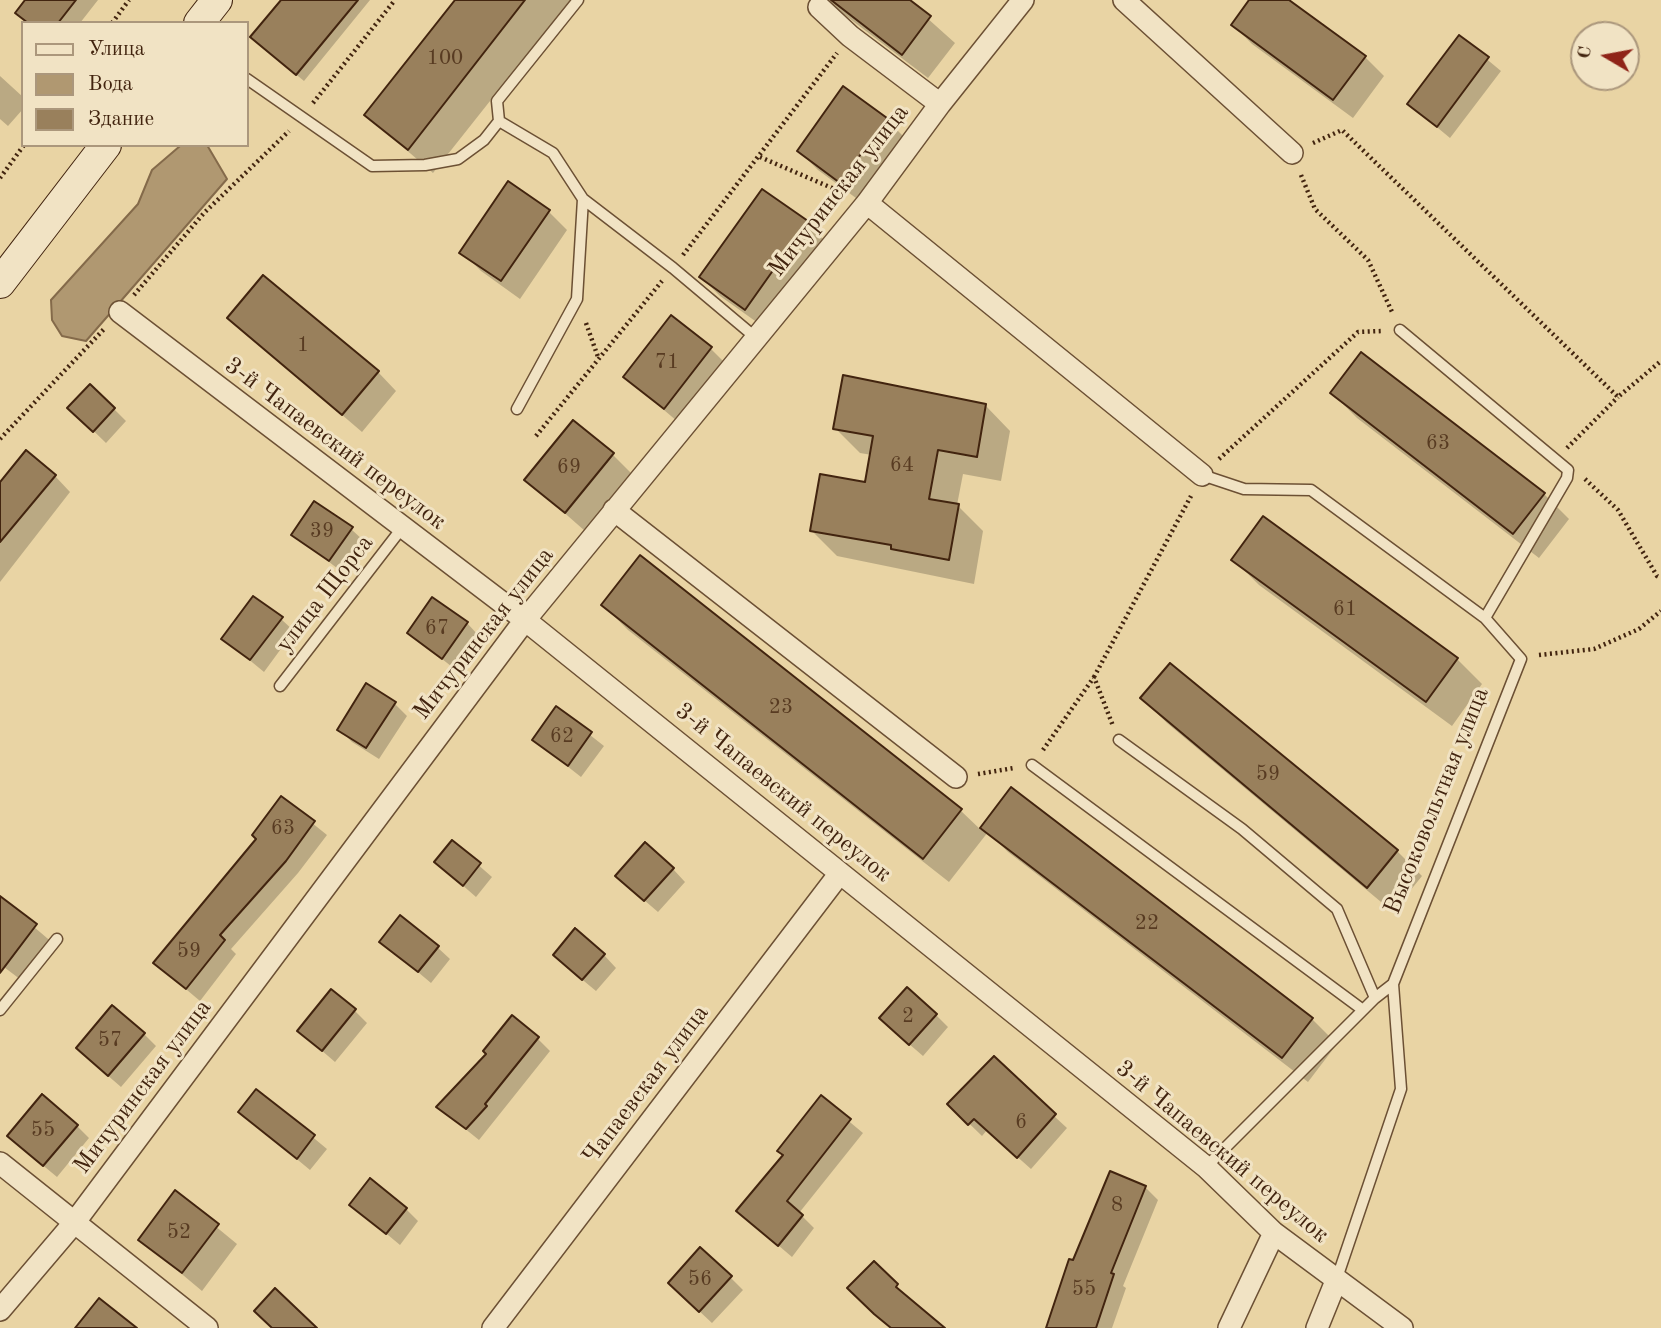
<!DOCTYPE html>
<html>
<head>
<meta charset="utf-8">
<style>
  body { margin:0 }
  #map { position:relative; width:1661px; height:1328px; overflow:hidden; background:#e9d4a4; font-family:"Old Standard TT",serif }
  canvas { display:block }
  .legend { position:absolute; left:21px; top:21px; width:228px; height:126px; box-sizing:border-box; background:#f1e3c4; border:2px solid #ab977c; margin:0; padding:9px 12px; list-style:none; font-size:21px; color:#42240f }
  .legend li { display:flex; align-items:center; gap:14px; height:35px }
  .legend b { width:35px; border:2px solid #ab977c }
  .north { position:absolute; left:1570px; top:21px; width:70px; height:70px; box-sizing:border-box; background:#f1e3c4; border:2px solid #ab977c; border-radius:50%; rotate:280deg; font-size:19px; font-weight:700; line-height:28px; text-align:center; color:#42240f }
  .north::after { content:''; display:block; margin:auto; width:24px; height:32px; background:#8f2418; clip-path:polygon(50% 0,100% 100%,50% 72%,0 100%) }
</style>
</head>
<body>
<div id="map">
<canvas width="1661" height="1328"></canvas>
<ul class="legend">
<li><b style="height:9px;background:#f1e3c4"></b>Улица</li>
<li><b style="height:19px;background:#b09871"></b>Вода</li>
<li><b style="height:19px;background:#99805c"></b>Здание</li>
</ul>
<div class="north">С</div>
</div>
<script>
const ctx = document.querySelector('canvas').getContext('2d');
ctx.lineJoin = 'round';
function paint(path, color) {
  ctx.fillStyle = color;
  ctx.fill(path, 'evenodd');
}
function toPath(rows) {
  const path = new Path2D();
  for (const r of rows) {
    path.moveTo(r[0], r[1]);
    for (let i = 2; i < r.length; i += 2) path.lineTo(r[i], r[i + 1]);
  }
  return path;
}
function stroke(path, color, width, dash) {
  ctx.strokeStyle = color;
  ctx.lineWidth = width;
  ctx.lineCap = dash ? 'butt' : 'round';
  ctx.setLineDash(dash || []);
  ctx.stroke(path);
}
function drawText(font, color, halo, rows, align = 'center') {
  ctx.font = font + ' "Old Standard TT",serif';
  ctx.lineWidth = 6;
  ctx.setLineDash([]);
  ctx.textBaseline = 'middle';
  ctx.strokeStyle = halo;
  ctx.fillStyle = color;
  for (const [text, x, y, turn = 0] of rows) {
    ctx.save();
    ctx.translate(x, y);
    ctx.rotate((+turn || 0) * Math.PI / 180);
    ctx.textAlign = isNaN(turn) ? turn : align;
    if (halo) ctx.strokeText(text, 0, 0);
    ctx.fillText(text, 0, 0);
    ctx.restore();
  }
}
const water = toPath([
  [207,145,227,179,86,341,62,336,52,320,51,300,138,204,152,170,180,146,207,145]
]);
paint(water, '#b09871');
stroke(water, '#846a4a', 2);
paint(toPath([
  [28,0,98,0,80,23,28,23,18,13],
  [283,0,370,0,304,81,259,44],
  [457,0,570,0,433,173,366,115],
  [825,0,907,0,955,43,928,78],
  [1251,0,1286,0,1365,57,1384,76,1353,118,1252,44,1233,25],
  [1460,37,1501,71,1450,138,1409,104],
  [0,76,23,97,23,109,8,126,0,119],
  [843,89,886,119,905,138,860,201,818,170,799,151],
  [762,191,807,223,826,242,765,328,720,296,701,277],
  [548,211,567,230,520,299,481,271,462,252],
  [229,318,378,372,396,391,362,432],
  [710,348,729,367,684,427,625,377],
  [1362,354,1544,494,1569,519,1539,558,1357,418,1332,393],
  [985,405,1010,431,1001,481,963,474,957,505,983,531,974,584,837,556,812,531,867,484,872,455,860,453,835,428],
  [70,408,114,409,126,421,106,443],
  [612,454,631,473,585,531,527,480],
  [55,476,70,492,0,582,0,486],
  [351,529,364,541,342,572,293,534],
  [1234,560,1457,659,1482,684,1452,726,1259,585],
  [603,605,960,810,981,830,1012,789,1312,1019,1337,1044,1308,1082,1008,852,988,832,949,882,628,630],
  [281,619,294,631,264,672,224,639],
  [467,623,479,636,456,670,409,633],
  [1142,698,1397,851,1422,876,1393,912,1167,723],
  [395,704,407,716,379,759,352,742,339,729],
  [557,709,604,746,581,777,534,740],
  [281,798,327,835,298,873,231,949,236,954,200,1001,155,963,258,839],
  [452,842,492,877,476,897,436,862],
  [673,869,685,882,658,912,630,888],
  [0,898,54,944,25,983,0,964],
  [381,941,437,947,450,959,431,983],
  [604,955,616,968,596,991,567,967],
  [355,1011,367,1023,335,1062,299,1031],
  [936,1015,948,1027,923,1056,894,1031],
  [144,1034,156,1046,121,1087,91,1061],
  [537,1038,550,1051,479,1140,438,1107],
  [257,1091,327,1149,310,1170,240,1112],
  [821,1098,863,1133,799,1213,814,1228,792,1257,738,1211,785,1155],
  [949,1104,1054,1116,1067,1128,1031,1169,987,1130,982,1136],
  [77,1126,89,1138,57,1177,22,1148],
  [1145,1187,1158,1200,1123,1286,1126,1288,1112,1328,1048,1328,1074,1262],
  [175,1193,237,1244,202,1291,140,1239],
  [352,1205,406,1209,418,1221,400,1245],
  [730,1277,743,1290,712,1323,682,1295]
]), '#0003');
const building = toPath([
  [25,0,76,0,58,23,28,23,15,13,25,0],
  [281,0,358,0,296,75,250,37,281,0],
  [455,0,525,0,408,150,364,115,455,0],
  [831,0,910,0,931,16,902,55,831,0],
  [1249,0,1289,0,1366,56,1333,100,1231,25,1249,0],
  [1459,35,1489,57,1437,127,1407,104,1459,35],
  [843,86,887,118,840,183,797,151,843,86],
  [508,181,550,210,501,281,459,253,508,181],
  [762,189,808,221,745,310,699,277,762,189],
  [263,275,379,371,342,415,227,318,263,275],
  [671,315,712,347,664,409,623,377,671,315],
  [1361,352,1545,493,1513,534,1330,393,1361,352],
  [843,375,986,404,977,457,938,450,929,499,959,504,949,560,891,549,891,545,810,531,820,474,865,482,873,436,833,429,843,375],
  [90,384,115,408,93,432,67,408,90,384],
  [573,420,614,453,565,513,524,480,573,420],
  [26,450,56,475,0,542,0,482,26,450],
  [314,501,353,527,329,561,291,535,314,501],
  [1263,516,1458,658,1426,702,1231,560,1263,516],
  [640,555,962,809,923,859,601,605,640,555],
  [253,596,283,617,250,660,221,639,253,596],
  [432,597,468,622,442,659,407,633,432,597],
  [1170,663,1398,850,1367,888,1140,698,1170,663],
  [366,683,396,702,366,748,337,730,366,683],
  [556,706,592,732,568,766,532,740,556,706],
  [1011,787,1313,1018,1282,1058,980,828,1011,787],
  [281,796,315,821,286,861,220,935,225,940,186,989,153,963,256,839,252,835,281,796],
  [452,840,481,863,463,886,434,862,452,840],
  [645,842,674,868,644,901,615,876,645,842],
  [0,896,37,924,0,973,0,896],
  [400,915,439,946,418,972,379,942,400,915],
  [575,928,605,954,582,980,553,955,575,928],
  [907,987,937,1014,909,1045,879,1018,907,987],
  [331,989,356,1009,322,1051,297,1031,331,989],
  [112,1005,145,1033,108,1076,76,1048,112,1005],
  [512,1015,539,1037,485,1104,487,1106,466,1129,436,1107,486,1054,483,1051,512,1015],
  [994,1056,1056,1114,1017,1158,974,1119,968,1125,947,1104,994,1056],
  [256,1089,315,1135,297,1159,238,1112,256,1089],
  [42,1094,78,1125,43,1166,7,1136,42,1094],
  [821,1095,851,1119,787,1201,803,1215,778,1246,736,1211,783,1155,777,1151,821,1095],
  [1110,1171,1146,1186,1111,1273,1114,1274,1096,1328,1046,1328,1069,1259,1073,1260,1110,1171],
  [370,1178,407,1208,386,1234,349,1205,370,1178],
  [175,1190,219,1224,182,1273,138,1240,175,1190],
  [700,1247,732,1276,699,1312,668,1283,700,1247],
  [874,1261,898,1284,896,1287,945,1328,891,1328,874,1314,847,1288,874,1261],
  [275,1288,317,1328,272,1328,254,1311,275,1288],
  [99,1298,137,1328,75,1328,99,1298]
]);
paint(building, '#99805c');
stroke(building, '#42240f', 2);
const lane = toPath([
  [247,79,372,166,425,165,458,159,484,140,499,121,553,153,583,199,673,268,755,337],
  [499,121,497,101,578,0],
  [1400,330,1568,470,1567,478,1485,618],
  [517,409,577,299,583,199],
  [1202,475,1244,489,1311,490,1485,618,1521,659,1393,984,1401,1089,1336,1281],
  [280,686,402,528],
  [1119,740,1242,829,1337,909,1375,998],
  [1032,765,1363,1010],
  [0,1010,57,939],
  [1206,1167,1375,998,1393,984]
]);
const street = toPath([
  [1124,0,1292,153],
  [819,7,850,36,940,104],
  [867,203,1202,475],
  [120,312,525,620,1206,1167,1274,1233,1402,1328],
  [614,510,956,777],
  [0,1163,207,1328],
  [0,1310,74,1223,525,620,867,203,940,104,1023,0],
  [493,1328,840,873],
  [1229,1328,1274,1233],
  [1317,1328,1336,1281]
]);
const secondary = toPath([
  [199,23,217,0],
  [0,283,106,145]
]);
stroke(lane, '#6c5034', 13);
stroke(street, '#6c5034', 24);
stroke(secondary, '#42240f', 32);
stroke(toPath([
  [112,23,129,0],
  [313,103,395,0],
  [1313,143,1342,130,1618,397,1661,361],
  [760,157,846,194],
  [1301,175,1315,209,1368,260,1393,314],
  [0,178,24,145],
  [683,255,837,53],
  [134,295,204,213,289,131],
  [586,323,598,357],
  [536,436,662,281],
  [0,439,105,328],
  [1567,448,1618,397],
  [1219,459,1358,332,1382,331],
  [1585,479,1618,510,1657,576,1661,578],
  [1539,655,1594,649,1639,629,1661,611],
  [1094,677,1191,496],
  [1043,750,1094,677,1113,726],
  [978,774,1014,768]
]), '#42240f', 4.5, [2, 3.5]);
stroke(lane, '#f1e3c4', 10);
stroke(street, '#f1e3c4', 21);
stroke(secondary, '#f1e3c4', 30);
drawText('21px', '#583b22', null, [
  ["100",445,58],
  ["1",303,345],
  ["71",667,362],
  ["63",1438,443],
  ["64",902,465],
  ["69",569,467],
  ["39",322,531],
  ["61",1345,609],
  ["67",437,628],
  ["23",781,707],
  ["62",562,736],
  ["59",1268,774],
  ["63",283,828],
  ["22",1147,923],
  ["59",189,951],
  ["2",908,1016],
  ["57",110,1040],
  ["6",1021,1122],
  ["55",43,1130],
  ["8",1117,1205],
  ["52",179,1232],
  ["56",700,1279],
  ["55",1084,1289]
]);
drawText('24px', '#42240f', '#f1e3c4', [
  ["Мичуринская улица",839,191,-52],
  ["3-й Чапаевский переулок",335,444,37],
  ["улица Щорса",325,594,-52],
  ["Мичуринская улица",484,634,-52],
  ["3-й Чапаевский переулок",783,793,39],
  ["Высоковольтная улица",1437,801,-68],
  ["Чапаевская улица",646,1085,-53],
  ["Мичуринская улица",143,1087,-53],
  ["3-й Чапаевский переулок",1222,1152,40]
]);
</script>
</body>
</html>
